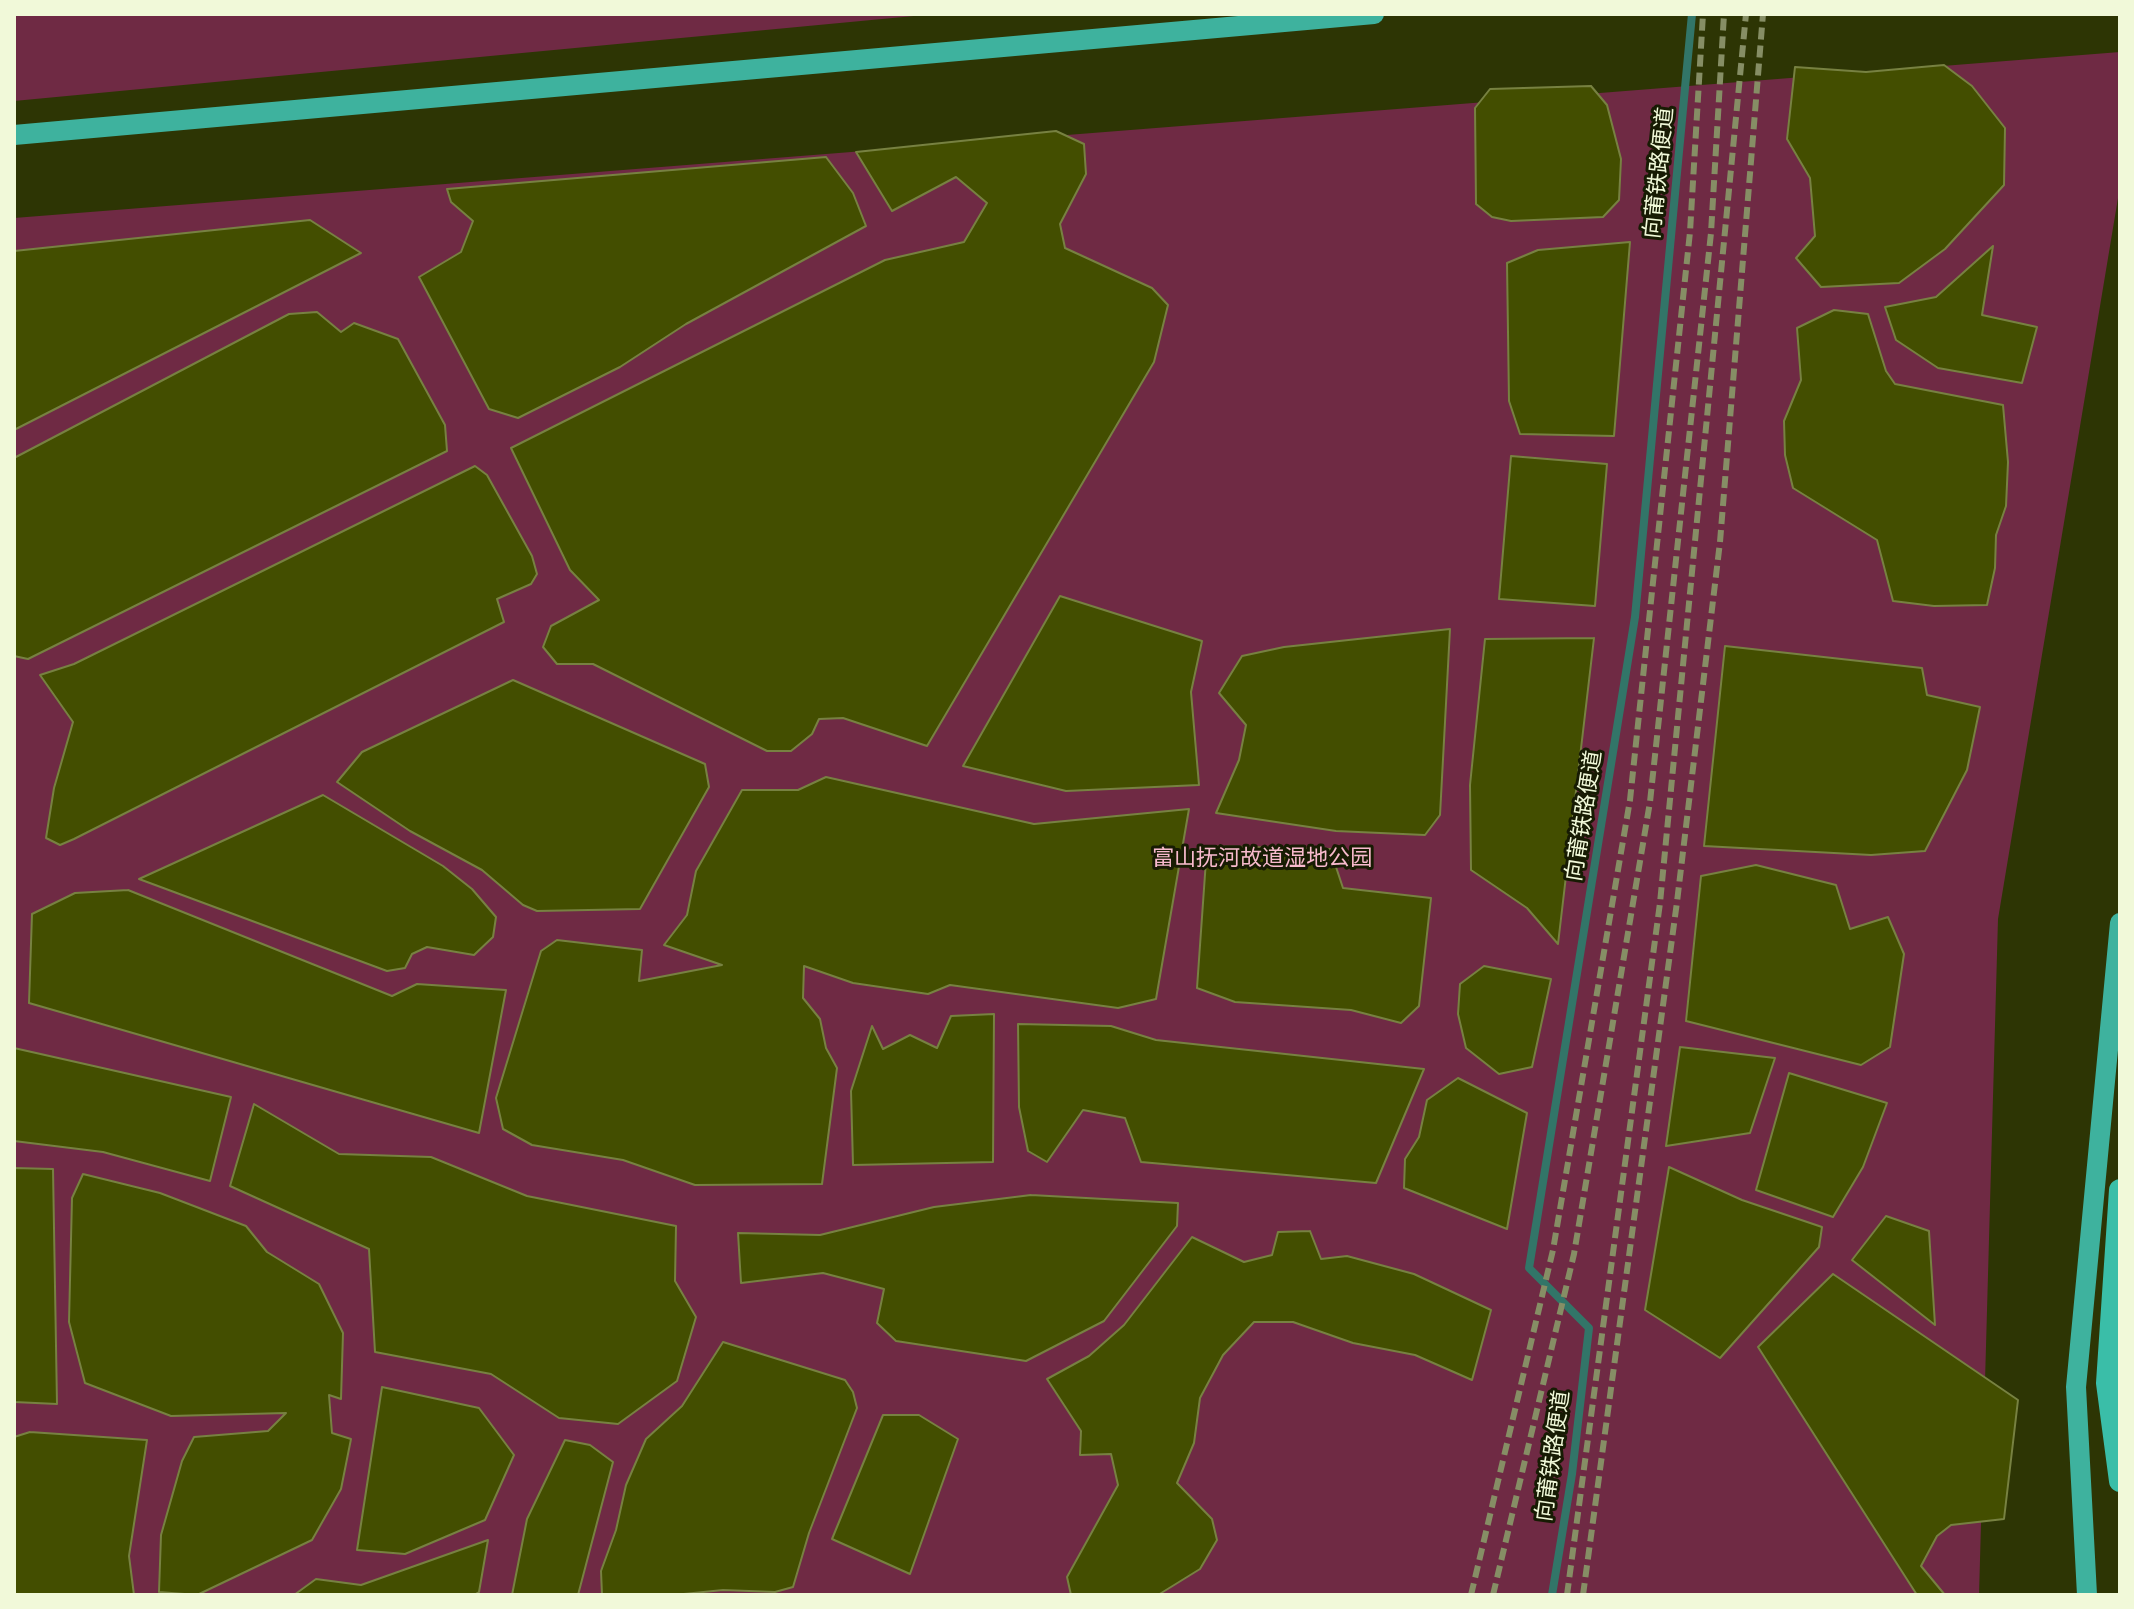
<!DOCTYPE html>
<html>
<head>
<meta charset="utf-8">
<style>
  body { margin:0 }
  #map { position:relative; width:2134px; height:1609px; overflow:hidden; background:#2d3504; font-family:"DejaVu Sans",sans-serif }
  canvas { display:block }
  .frame { position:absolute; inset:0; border:16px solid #f1f9d9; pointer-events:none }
</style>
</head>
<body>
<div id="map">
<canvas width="2134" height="1609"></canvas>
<div class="frame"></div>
</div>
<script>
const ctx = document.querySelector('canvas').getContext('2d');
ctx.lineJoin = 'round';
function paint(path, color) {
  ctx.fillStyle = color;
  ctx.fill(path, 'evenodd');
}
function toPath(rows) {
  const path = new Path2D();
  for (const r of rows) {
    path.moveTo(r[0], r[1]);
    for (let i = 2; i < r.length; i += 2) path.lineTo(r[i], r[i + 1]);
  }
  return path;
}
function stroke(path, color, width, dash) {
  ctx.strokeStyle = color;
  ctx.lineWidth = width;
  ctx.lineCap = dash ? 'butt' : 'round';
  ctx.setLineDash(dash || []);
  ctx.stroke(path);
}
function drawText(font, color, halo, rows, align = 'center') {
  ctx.font = font + ' "DejaVu Sans","Noto Sans SC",sans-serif';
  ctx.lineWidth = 6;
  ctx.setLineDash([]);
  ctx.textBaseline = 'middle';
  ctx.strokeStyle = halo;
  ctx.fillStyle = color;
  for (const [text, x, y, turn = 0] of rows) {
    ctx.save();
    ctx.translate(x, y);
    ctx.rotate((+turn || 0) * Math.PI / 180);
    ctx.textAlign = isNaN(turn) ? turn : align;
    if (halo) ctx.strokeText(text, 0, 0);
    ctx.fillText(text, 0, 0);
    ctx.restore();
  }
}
paint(toPath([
  [14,14,935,14,14,101],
  [2120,52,2120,186,1998,919,1979,1595,14,1595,14,218]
]), '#6f2a44');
const water = toPath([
  [1944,65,1972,86,2005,128,2004,185,1945,249,1899,283,1821,287,1796,258,1815,236,1810,178,1787,139,1795,67,1866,72,1944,65],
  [1591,86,1607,105,1621,159,1619,200,1603,217,1511,221,1492,217,1476,204,1475,108,1490,89,1591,86],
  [1056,131,1084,144,1086,174,1060,224,1065,248,1152,288,1168,305,1154,362,927,746,843,718,819,719,812,734,791,751,767,751,593,664,557,664,543,647,551,626,599,600,570,570,511,448,885,260,964,242,987,203,956,177,892,211,856,152,1056,131],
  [826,157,853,193,866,226,686,324,620,367,518,418,489,409,419,277,461,252,473,221,451,202,447,189,826,157],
  [310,220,361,253,14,430,14,251,310,220],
  [1630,242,1614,436,1520,434,1509,401,1507,263,1538,250,1630,242],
  [1993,246,1982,315,2037,327,2022,383,1938,368,1896,340,1885,307,1936,297,1993,246],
  [1834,310,1868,314,1886,371,1895,384,2003,405,2008,462,2006,506,1996,535,1995,568,1987,605,1934,606,1893,601,1877,540,1793,488,1785,455,1784,421,1801,380,1797,328,1834,310],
  [317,312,341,332,354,323,398,339,445,425,447,451,28,659,14,656,14,458,289,314,317,312],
  [1511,456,1607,464,1595,606,1499,599,1511,456],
  [475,466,487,475,532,556,537,574,531,584,497,599,504,622,74,839,60,845,46,838,54,788,73,722,40,675,74,664,475,466],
  [1060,596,1202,641,1191,692,1199,785,1066,791,963,766,1060,596],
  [1450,629,1440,815,1425,835,1336,831,1216,813,1239,760,1246,725,1219,693,1242,656,1284,647,1450,629],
  [1594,638,1558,944,1527,908,1471,870,1470,785,1485,639,1594,638],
  [1725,646,1922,668,1927,695,1980,707,1967,770,1925,851,1871,855,1704,846,1725,646],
  [513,680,705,764,709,787,640,909,537,911,523,905,482,870,410,831,337,782,362,752,513,680],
  [826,777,1034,824,1189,809,1156,999,1118,1008,950,985,928,994,853,983,804,966,803,998,820,1019,826,1048,837,1068,822,1184,695,1185,623,1160,532,1145,503,1129,496,1098,541,951,557,940,642,950,639,981,722,965,664,945,687,915,696,871,742,790,798,790,826,777],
  [323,795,443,866,472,889,496,917,493,937,474,955,427,947,412,954,405,968,387,971,139,879,323,795],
  [1207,846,1330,849,1343,888,1431,898,1419,1006,1401,1023,1351,1010,1235,1002,1197,988,1207,846],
  [1756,865,1836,885,1850,929,1888,917,1904,954,1890,1047,1861,1065,1686,1021,1701,876,1756,865],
  [128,890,392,996,417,984,506,990,479,1133,29,1003,32,914,75,893,128,890],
  [1484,966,1551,979,1532,1067,1499,1074,1466,1048,1458,1014,1460,984,1484,966],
  [994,1014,993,1162,853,1165,851,1091,872,1026,883,1049,910,1035,937,1048,951,1016,994,1014],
  [1018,1024,1111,1026,1156,1040,1424,1069,1376,1183,1141,1162,1125,1118,1083,1110,1047,1162,1028,1151,1019,1107,1018,1024],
  [1680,1047,1775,1058,1750,1133,1666,1146,1680,1047],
  [14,1048,231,1097,210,1181,103,1152,14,1141,14,1048],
  [1789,1073,1887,1103,1863,1167,1833,1217,1756,1190,1789,1073],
  [1458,1078,1527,1113,1507,1229,1404,1188,1405,1159,1419,1137,1427,1100,1458,1078],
  [254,1104,339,1154,431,1157,527,1196,676,1226,675,1281,696,1317,677,1381,618,1424,559,1418,491,1374,375,1352,369,1249,230,1186,254,1104],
  [1669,1167,1742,1200,1822,1227,1819,1247,1720,1358,1645,1310,1669,1167],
  [14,1168,53,1169,57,1404,14,1402,14,1168],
  [83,1174,160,1193,246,1226,267,1252,319,1284,343,1333,341,1399,329,1395,332,1433,351,1439,341,1489,312,1540,197,1595,159,1592,161,1535,182,1461,194,1437,268,1431,286,1413,171,1416,85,1383,69,1322,72,1198,83,1174],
  [1031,1195,1178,1203,1177,1226,1104,1321,1026,1361,896,1341,877,1323,884,1289,823,1273,741,1283,738,1233,820,1235,934,1207,1031,1195],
  [1886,1216,1929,1231,1935,1325,1852,1260,1886,1216],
  [1310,1231,1321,1259,1347,1256,1414,1274,1491,1310,1472,1380,1415,1355,1353,1343,1293,1322,1254,1322,1223,1355,1200,1398,1194,1443,1177,1483,1212,1519,1217,1540,1200,1569,1158,1595,1071,1595,1067,1577,1118,1485,1111,1454,1080,1455,1081,1431,1047,1379,1089,1356,1124,1325,1192,1237,1244,1262,1272,1255,1278,1232,1310,1231],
  [1833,1274,2018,1400,2004,1519,1951,1525,1937,1536,1921,1566,1945,1595,1917,1595,1758,1347,1833,1274],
  [723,1342,845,1380,853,1392,857,1408,809,1533,793,1587,775,1592,723,1590,674,1595,602,1595,601,1571,616,1530,626,1485,646,1439,682,1406,723,1342],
  [382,1387,479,1408,514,1455,485,1520,405,1554,357,1550,382,1387],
  [883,1415,919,1415,958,1439,910,1574,832,1539,883,1415],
  [30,1432,147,1440,129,1556,134,1595,14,1595,14,1437,30,1432],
  [565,1440,590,1445,613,1462,578,1595,512,1595,527,1519,565,1440],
  [488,1540,479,1592,474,1595,294,1595,316,1579,361,1585,488,1540]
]);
paint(water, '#434e00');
stroke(water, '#778141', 2);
stroke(toPath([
  [1552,1595,1572,1474,1589,1328,1529,1268,1635,617,1692,14]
]), '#327568', 8);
stroke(toPath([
  [14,135,1374,14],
  [2087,1595,2076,1387,2120,923]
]), '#3eb29e', 20);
stroke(toPath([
  [2120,1190,2107,1383,2120,1481]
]), '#3abea8', 22);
stroke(toPath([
  [1471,1595,1553,1250,1630,800,1690,232,1703,14],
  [1493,1595,1574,1254,1650,802,1711,233,1724,14],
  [1567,1595,1660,903,1746,14],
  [1583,1595,1677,902,1720,542,1763,14]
]), '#868e65', 6, [12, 6]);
drawText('22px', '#f1f9d9', '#171b03', [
  ["向莆铁路便道",1660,173,-84],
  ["向莆铁路便道",1585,816,-81],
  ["向莆铁路便道",1554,1456,-82]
]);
drawText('22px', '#f8bacd', '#171b03', [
  ["富山抚河故道湿地公园",1262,859]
]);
</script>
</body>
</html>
